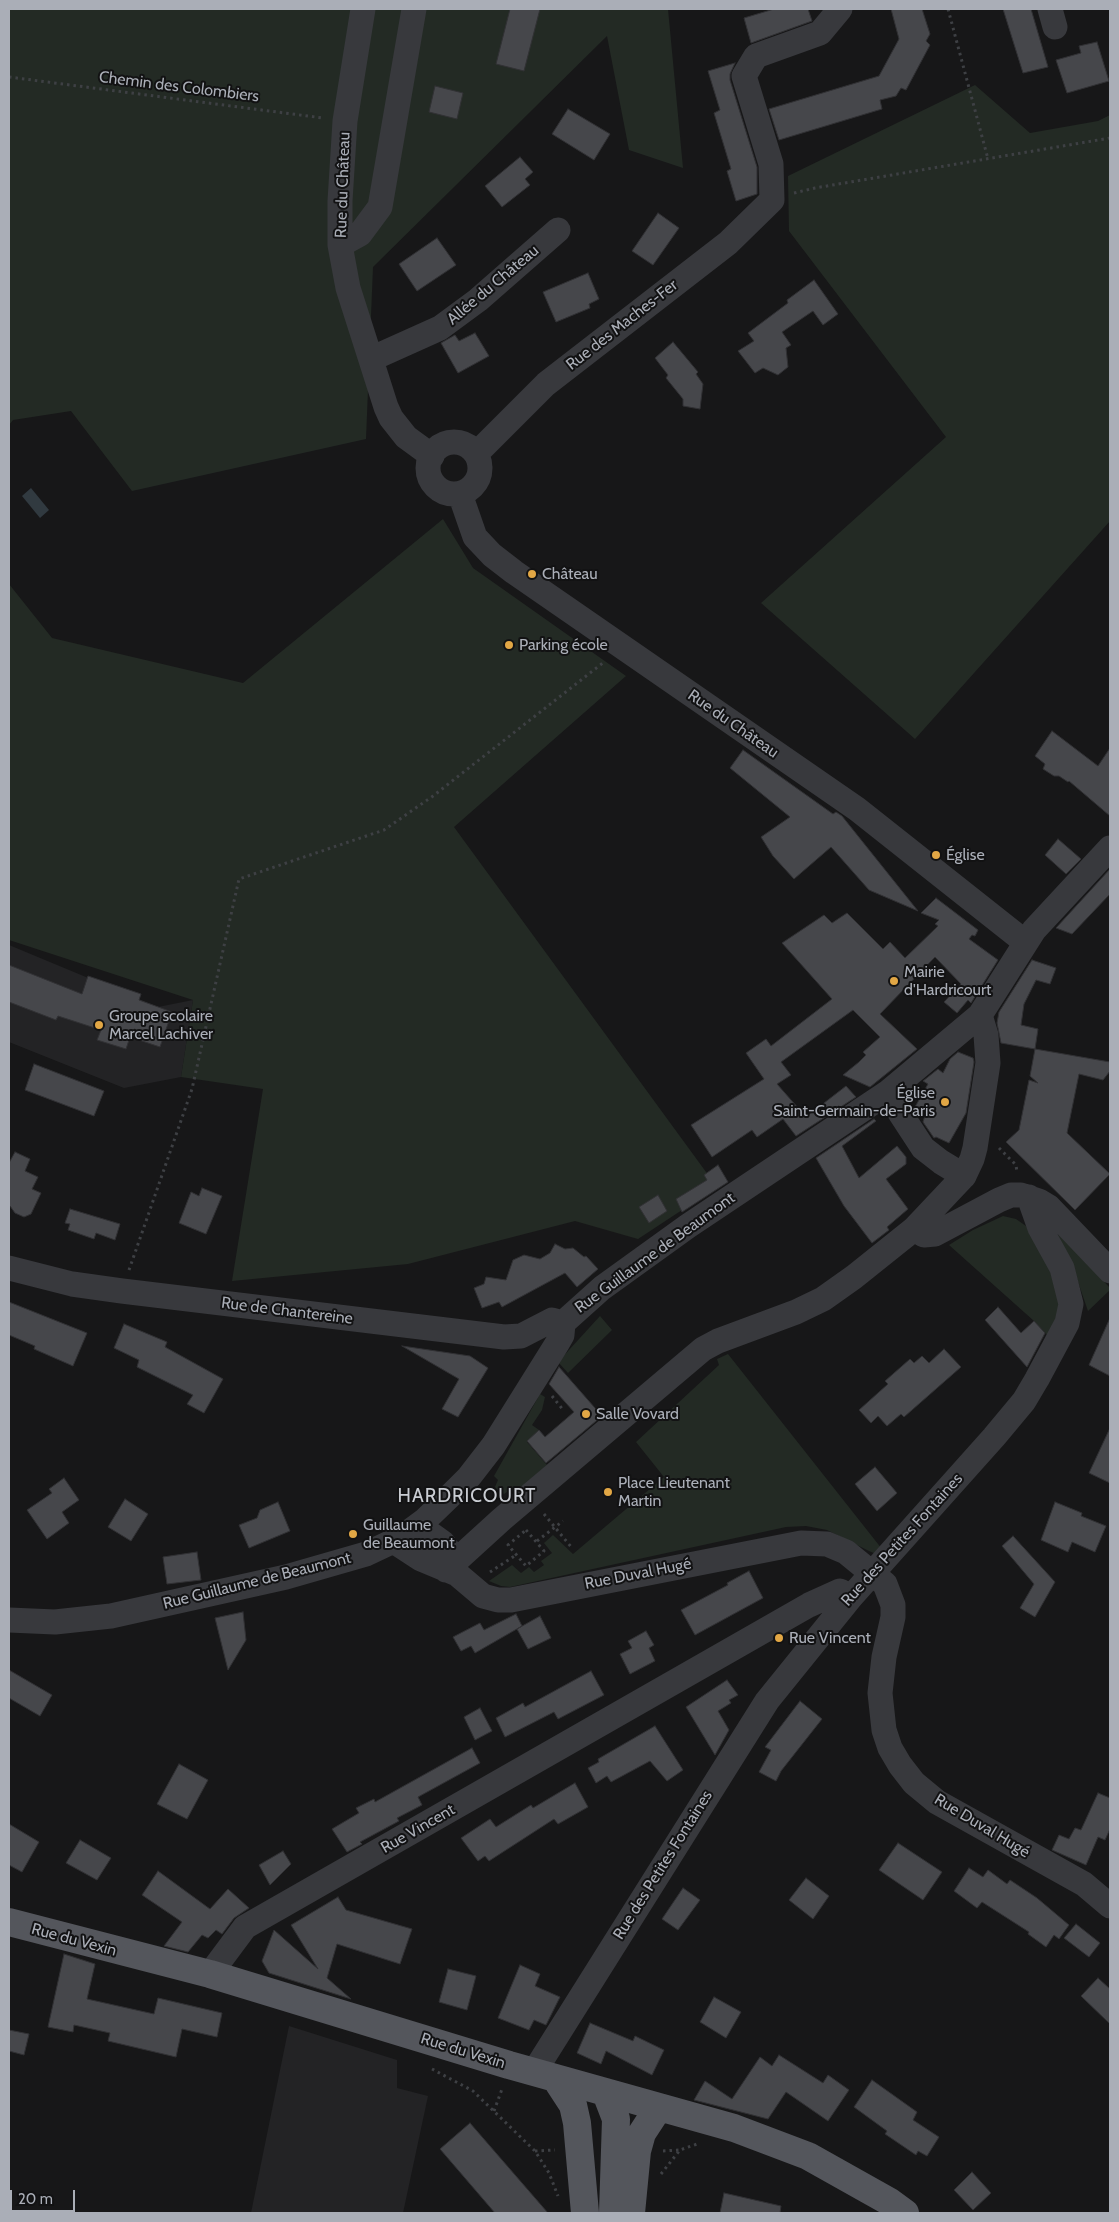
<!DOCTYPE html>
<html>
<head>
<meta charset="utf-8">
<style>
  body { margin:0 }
  #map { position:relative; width:1119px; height:2222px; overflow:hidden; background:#171718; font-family:Cabin,sans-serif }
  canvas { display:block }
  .frame { position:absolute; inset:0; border:10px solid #aaaeb7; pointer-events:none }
  .scale { position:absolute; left:10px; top:2190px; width:65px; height:22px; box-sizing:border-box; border:2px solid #aaaeb7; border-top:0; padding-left:6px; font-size:15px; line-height:18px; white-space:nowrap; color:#aaaeb7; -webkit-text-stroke:4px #121213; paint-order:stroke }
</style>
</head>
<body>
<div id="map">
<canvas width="1119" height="2222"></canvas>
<div class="frame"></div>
<div class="scale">20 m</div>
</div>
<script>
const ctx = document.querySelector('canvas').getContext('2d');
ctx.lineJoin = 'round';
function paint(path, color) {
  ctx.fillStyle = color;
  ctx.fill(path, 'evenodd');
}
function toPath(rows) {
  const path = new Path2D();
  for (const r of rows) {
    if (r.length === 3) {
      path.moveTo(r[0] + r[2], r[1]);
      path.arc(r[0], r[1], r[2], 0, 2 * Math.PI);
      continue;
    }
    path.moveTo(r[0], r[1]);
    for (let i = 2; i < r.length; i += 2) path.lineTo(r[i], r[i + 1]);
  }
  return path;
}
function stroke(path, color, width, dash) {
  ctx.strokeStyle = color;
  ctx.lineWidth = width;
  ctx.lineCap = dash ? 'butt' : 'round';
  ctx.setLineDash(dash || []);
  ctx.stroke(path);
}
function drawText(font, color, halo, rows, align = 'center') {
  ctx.font = font + ' Cabin,sans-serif';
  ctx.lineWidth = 4;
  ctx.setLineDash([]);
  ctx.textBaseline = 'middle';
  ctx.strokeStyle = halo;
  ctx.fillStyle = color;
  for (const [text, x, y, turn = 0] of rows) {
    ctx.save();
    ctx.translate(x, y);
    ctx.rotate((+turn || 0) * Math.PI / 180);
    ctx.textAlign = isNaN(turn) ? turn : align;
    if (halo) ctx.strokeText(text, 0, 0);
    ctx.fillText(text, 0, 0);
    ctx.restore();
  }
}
paint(toPath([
  [9,945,158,1007,193,1000,181,1077,124,1088,9,1042],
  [289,2026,397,2060,397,2088,428,2096,403,2213,251,2213]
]), '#232325');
paint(toPath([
  [9,9,668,9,683,168,629,150,607,36,373,267,366,439,132,491,71,411,13,420,9,425],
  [975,85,1030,133,1098,121,1110,115,1110,521,915,739,761,603,946,437,789,231,788,176],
  [443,519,473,568,626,676,454,827,717,1187,638,1239,575,1221,408,1264,232,1281,263,1089,181,1077,193,1000,9,940,9,584,52,638,243,683],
  [1003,1216,1016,1219,1026,1226,1044,1255,1058,1288,1060,1313,1049,1337,1034,1321,949,1245,973,1230],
  [1056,1230,1110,1288,1110,1290,1088,1311,1077,1279],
  [600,1316,612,1330,568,1373,558,1362],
  [728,1354,882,1549,876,1554,869,1551,827,1530,806,1526,786,1527,510,1587,501,1586,489,1581,512,1565,521,1573,529,1567,534,1572,544,1565,541,1561,552,1553,544,1543,553,1535,573,1554,664,1477,636,1442,719,1365,717,1359],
  [540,1394,545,1397,542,1410,532,1425,539,1430,527,1442,547,1465,515,1493,510,1490,504,1494,499,1492,495,1487,498,1480,494,1476]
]), '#232a24');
paint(toPath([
  [31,488,49,510,40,518,22,496]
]), '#313a40');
const building = toPath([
  [510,9,540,9,524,71,496,64,510,9],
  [774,9,808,9,812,21,751,43,744,18,774,9],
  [891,9,922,9,930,34,926,41,930,45,906,90,901,88,896,96,880,100,882,109,779,140,769,109,879,76,899,39,891,9],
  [1003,9,1031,9,1048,67,1023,73,1003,9],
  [1097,42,1109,81,1067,93,1056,60,1081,53,1079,46,1097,42],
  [735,63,730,74,730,80,757,167,757,194,736,201,727,171,731,169,714,113,720,110,708,71,735,63],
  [435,86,463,93,457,119,429,112,435,86],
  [568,109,610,134,594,160,552,134,568,109],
  [520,157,533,172,525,179,530,185,502,207,485,186,520,157],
  [658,213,679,228,653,265,632,251,658,213],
  [437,238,456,265,417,291,399,264,437,238],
  [588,273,599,299,589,304,590,308,556,322,543,292,588,273],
  [814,280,838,314,823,325,813,311,782,332,791,345,786,348,788,367,778,375,763,368,755,373,738,351,754,341,748,333,788,303,787,300,814,280],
  [475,333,489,356,458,373,441,343,455,335,459,341,475,333],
  [673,342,698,372,696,374,703,384,700,409,683,406,683,399,666,378,668,375,655,358,673,342],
  [1052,731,1098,766,1110,748,1110,816,1069,781,1068,782,1059,776,1054,776,1043,769,1045,764,1035,756,1052,731],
  [743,750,833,814,836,812,842,816,918,911,869,890,831,847,794,879,773,856,761,837,790,817,730,768,743,750],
  [1058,839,1081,859,1066,874,1045,855,1058,839],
  [1110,869,1110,894,1072,934,1056,928,1110,869],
  [936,898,978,930,975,936,972,935,969,939,998,960,971,1003,968,1000,957,1013,944,1002,961,984,935,957,880,1014,917,1049,870,1087,843,1075,859,1062,866,1055,863,1052,880,1037,853,1010,781,1062,791,1075,777,1084,806,1117,846,1086,856,1097,796,1136,783,1119,757,1137,752,1130,712,1157,691,1125,764,1079,746,1053,766,1039,771,1046,832,999,782,943,824,915,832,923,847,913,883,949,890,942,905,958,938,926,935,924,939,920,921,913,936,898],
  [1032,960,1056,968,1050,984,1036,980,1024,1004,1021,1025,1038,1029,1035,1049,1001,1043,997,1023,999,1012,1032,960],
  [9,965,82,994,88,976,141,994,139,1000,172,1012,160,1047,130,1037,126,1049,97,1040,101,1030,58,1016,56,1020,9,1002,9,965],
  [1035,1049,1110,1062,1110,1071,1103,1080,1079,1074,1067,1133,1110,1174,1075,1210,1006,1142,1019,1130,1029,1080,1038,1083,1030,1076,1035,1049],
  [958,1052,973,1058,974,1062,966,1113,949,1143,936,1137,934,1138,923,1122,926,1112,915,1107,928,1084,923,1081,938,1069,943,1073,950,1059,958,1052],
  [34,1064,104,1091,94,1116,25,1090,34,1064],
  [874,1119,876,1121,842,1146,859,1178,897,1146,906,1157,906,1164,886,1179,908,1209,887,1227,889,1230,872,1243,844,1206,816,1158,874,1119],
  [15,1152,30,1159,25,1171,38,1177,32,1189,41,1193,31,1214,24,1217,15,1213,10,1206,9,1209,9,1163,15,1152],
  [718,1165,728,1182,682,1212,676,1199,707,1180,704,1175,718,1165],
  [202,1188,222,1196,206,1234,179,1223,191,1192,199,1196,202,1188],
  [658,1195,667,1211,649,1223,639,1207,658,1195],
  [70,1209,120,1224,115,1240,96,1233,94,1239,68,1230,70,1224,65,1223,70,1209],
  [555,1244,565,1249,573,1248,584,1257,586,1256,598,1269,577,1287,565,1273,502,1307,499,1302,482,1308,474,1288,484,1284,486,1277,506,1280,513,1260,524,1255,540,1259,550,1253,555,1244],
  [9,1302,87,1333,73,1366,34,1349,35,1346,9,1335,9,1302],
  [998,1307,1021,1333,1034,1321,1045,1333,1027,1367,985,1320,998,1307],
  [1110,1318,1110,1376,1089,1365,1110,1318],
  [124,1324,167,1342,165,1347,223,1379,204,1413,187,1404,193,1395,137,1367,139,1360,114,1348,124,1324],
  [402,1346,470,1356,488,1368,458,1417,442,1409,459,1379,402,1346],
  [944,1349,961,1367,904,1417,901,1414,887,1426,878,1416,871,1423,859,1410,888,1384,885,1381,910,1359,914,1363,922,1356,929,1363,944,1349],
  [559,1367,602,1416,546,1463,527,1441,539,1430,545,1437,574,1412,549,1384,559,1367],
  [1110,1428,1110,1483,1089,1473,1110,1428],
  [875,1467,897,1493,877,1511,855,1484,875,1467],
  [64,1478,79,1500,62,1512,69,1523,47,1539,27,1510,52,1493,49,1489,64,1478],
  [125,1499,148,1514,131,1541,108,1527,125,1499],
  [278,1502,290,1531,249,1548,239,1525,257,1518,260,1510,278,1502],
  [1055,1502,1082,1513,1081,1516,1106,1526,1095,1552,1072,1542,1068,1552,1041,1540,1055,1502],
  [1013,1536,1055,1582,1035,1617,1020,1608,1034,1584,1002,1546,1013,1536],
  [197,1552,201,1580,167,1584,163,1557,197,1552],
  [749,1571,763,1598,695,1635,681,1610,728,1585,727,1583,749,1571],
  [243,1612,246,1640,228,1670,215,1618,243,1612],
  [516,1614,522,1626,475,1653,471,1646,461,1651,453,1637,480,1623,484,1630,516,1614],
  [540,1616,551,1638,528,1649,517,1629,540,1616],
  [646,1631,654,1645,649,1648,655,1661,630,1674,620,1654,632,1648,628,1641,646,1631],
  [9,1670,52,1695,40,1716,9,1698,9,1670],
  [591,1671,604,1695,558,1719,554,1712,505,1737,496,1718,523,1703,525,1707,591,1671],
  [727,1680,738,1695,729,1700,731,1703,718,1711,729,1730,715,1755,686,1707,727,1680],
  [800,1701,822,1719,781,1771,776,1781,759,1772,771,1750,765,1747,800,1701],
  [480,1708,492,1731,475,1740,464,1717,480,1708],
  [655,1726,683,1770,667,1781,650,1761,611,1782,607,1776,596,1783,588,1768,599,1762,598,1759,655,1726],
  [472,1748,480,1763,418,1797,422,1805,397,1818,399,1821,360,1842,362,1844,347,1852,332,1829,359,1813,356,1808,374,1799,375,1802,472,1748],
  [179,1764,208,1780,187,1819,157,1804,179,1764],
  [575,1783,588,1807,558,1824,554,1819,489,1861,485,1856,478,1861,461,1838,490,1819,496,1827,531,1805,533,1808,575,1783],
  [1098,1793,1110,1798,1110,1829,1105,1840,1098,1837,1086,1865,1052,1850,1059,1835,1069,1839,1075,1828,1081,1830,1098,1793],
  [9,1824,39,1842,22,1872,9,1865,9,1824],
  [80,1840,111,1858,97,1880,66,1863,80,1840],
  [898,1843,942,1872,923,1900,879,1870,898,1843],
  [283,1851,291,1864,270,1885,259,1865,283,1851],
  [969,1868,983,1877,988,1870,1007,1884,1010,1880,1037,1898,1069,1925,1059,1939,1054,1935,1046,1947,1028,1934,1029,1932,982,1902,977,1908,954,1891,969,1868],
  [158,1871,210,1909,228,1889,249,1908,234,1918,222,1934,216,1930,208,1938,202,1935,188,1952,164,1946,182,1922,142,1895,158,1871],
  [806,1878,829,1896,813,1919,789,1900,806,1878],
  [683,1888,700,1900,678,1930,662,1919,683,1888],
  [338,1897,346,1910,412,1929,400,1964,337,1944,327,1978,351,1999,269,1973,262,1961,274,1930,318,1969,291,1925,338,1897],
  [1076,1924,1100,1943,1089,1957,1064,1938,1076,1924],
  [64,1954,95,1964,87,1999,154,2014,158,1998,222,2013,217,2037,182,2029,176,2057,108,2041,110,2033,74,2025,73,2032,48,2027,64,1954],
  [520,1965,540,1974,535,1986,560,1997,546,2025,534,2020,529,2030,498,2018,520,1965],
  [448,1969,476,1976,467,2010,439,2002,448,1969],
  [1098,1978,1110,1989,1110,2024,1081,1996,1098,1978],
  [714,1997,741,2012,726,2038,700,2022,714,1997],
  [590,2023,633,2041,635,2036,664,2050,652,2075,606,2051,601,2064,577,2053,590,2023],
  [9,2030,29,2034,24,2055,9,2051,9,2030],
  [779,2055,823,2083,828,2075,849,2090,828,2121,786,2092,768,2119,694,2100,705,2081,732,2099,760,2057,772,2066,779,2055],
  [872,2080,917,2112,913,2120,939,2137,927,2156,918,2151,916,2155,885,2134,887,2131,854,2107,872,2080],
  [470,2123,548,2213,495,2213,440,2149,470,2123],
  [972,2172,991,2193,973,2210,954,2190,972,2172],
  [724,2193,781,2206,780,2213,720,2213,724,2193]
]);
paint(building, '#46474b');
stroke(building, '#313134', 1);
stroke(toPath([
  [948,9,988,159],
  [9,77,323,118],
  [794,193,815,188,1110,138],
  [999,1148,1016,1165,1017,1172],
  [129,1270,192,1089,239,879,384,830,433,796,604,662],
  [552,1396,564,1411],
  [544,1514,572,1548],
  [526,1530,544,1551,526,1566,508,1545,526,1530],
  [537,1541,563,1521],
  [490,1572,516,1555],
  [432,2069,473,2091,535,2151,549,2173,558,2196],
  [494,2111,502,2089],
  [535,2151,555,2150],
  [663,2151,679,2150],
  [661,2174,680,2150,697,2144]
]), '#3e4044', 3, [2.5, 4]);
stroke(toPath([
  [363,9,345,121,340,201,340,245,348,288,386,407,391,418,406,437,432,456],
  [1050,9,1055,27],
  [340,245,360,234,380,207,414,9],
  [371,359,440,328,478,300,558,230],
  [454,468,26],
  [476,454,546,384,728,243,772,200,771,164,744,76,756,56,820,33,840,9],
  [460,494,475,537,492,555,514,572,857,809,1025,942],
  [887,1093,923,1148,941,1162,964,1176],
  [914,1229,924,1235,935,1234,999,1200,1011,1195,1021,1195,1039,1201,1049,1207,1110,1271],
  [9,1268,72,1284,122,1291,504,1337,521,1336,552,1320,563,1323],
  [418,1525,443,1543,449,1551,457,1574],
  [395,1542,421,1559,457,1574,483,1596,498,1600,511,1600,801,1543,827,1544,846,1552,885,1584,893,1605,893,1617,884,1657,880,1693,884,1730,890,1748,900,1765,914,1783,937,1802,1084,1884,1110,1906],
  [446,1570,502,1519,703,1349,718,1341,796,1312,823,1299,854,1277,914,1229,964,1176,972,1159,975,1148,988,1063,986,1035,980,1015],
  [9,1620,55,1622,111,1616,286,1577,366,1554,402,1537,425,1520,452,1494,469,1477,493,1446,558,1342,562,1335,563,1323,602,1288,688,1226,887,1093,980,1015,1034,930,1110,848],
  [210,1974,245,1927,809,1605,840,1591,851,1597],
  [534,2072,767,1701,851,1597,994,1437,1024,1401,1037,1379,1067,1323,1071,1304,1062,1268,1040,1228,1029,1197]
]), '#38393d', 25);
stroke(toPath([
  [9,1922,210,1974,509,2065,734,2128,808,2156,890,2202,905,2213],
  [556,2079,573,2105,577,2123,585,2213],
  [606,2093,616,2119,613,2213],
  [631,2213,637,2151,642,2133,659,2107]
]), '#54565c', 28);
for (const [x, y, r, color] of [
  [532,574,5,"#e2a745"],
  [509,645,5,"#e2a745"],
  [936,855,5,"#e2a745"],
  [894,981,5,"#e2a745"],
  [99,1025,5,"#e2a745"],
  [945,1102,5,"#e2a745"],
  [586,1414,5,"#e2a745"],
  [608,1492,5,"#e2a745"],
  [353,1534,5,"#e2a745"],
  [779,1638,5,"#e2a745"]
]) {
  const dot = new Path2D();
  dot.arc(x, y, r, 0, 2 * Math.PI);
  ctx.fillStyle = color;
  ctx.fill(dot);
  stroke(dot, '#121213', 2);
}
drawText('16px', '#aaaeb7', '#121213', [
  ["Chemin des Colombiers",179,87,7],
  ["Rue du Château",343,185,-88],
  ["Allée du Château",493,285,-40],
  ["Rue des Maches-Fer",622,325,-38],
  ["Rue du Château",733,724,35],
  ["Rue Guillaume de Beaumont",655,1253,-36],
  ["Rue de Chantereine",287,1311,7],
  ["Rue des Petites Fontaines",902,1540,-48],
  ["Rue Duval Hugé",638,1574,-11],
  ["Rue Guillaume de Beaumont",257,1581,-14],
  ["Rue Duval Hugé",982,1826,31],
  ["Rue Vincent",418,1829,-30],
  ["Rue des Petites Fontaines",663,1865,-58],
  ["Rue du Vexin",74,1940,15],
  ["Rue du Vexin",463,2051,17]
]);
drawText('16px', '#aaaeb7', '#121213', [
  ["Château",542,574],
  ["Parking école",519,645],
  ["Église",946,855],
  ["Mairie",904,972],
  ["d'Hardricourt",904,990],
  ["Groupe scolaire",109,1016],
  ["Marcel Lachiver",109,1034],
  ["Église",935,1093,"right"],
  ["Saint-Germain-de-Paris",935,1111,"right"],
  ["Salle Vovard",596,1414],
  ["Place Lieutenant",618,1483],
  ["Martin",618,1501],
  ["Guillaume",363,1525],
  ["de Beaumont",363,1543],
  ["Rue Vincent",789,1638]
], 'left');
ctx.letterSpacing = '1px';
drawText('19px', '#cacdd3', '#121213', [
  ["HARDRICOURT",467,1496]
]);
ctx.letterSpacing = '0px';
</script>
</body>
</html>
